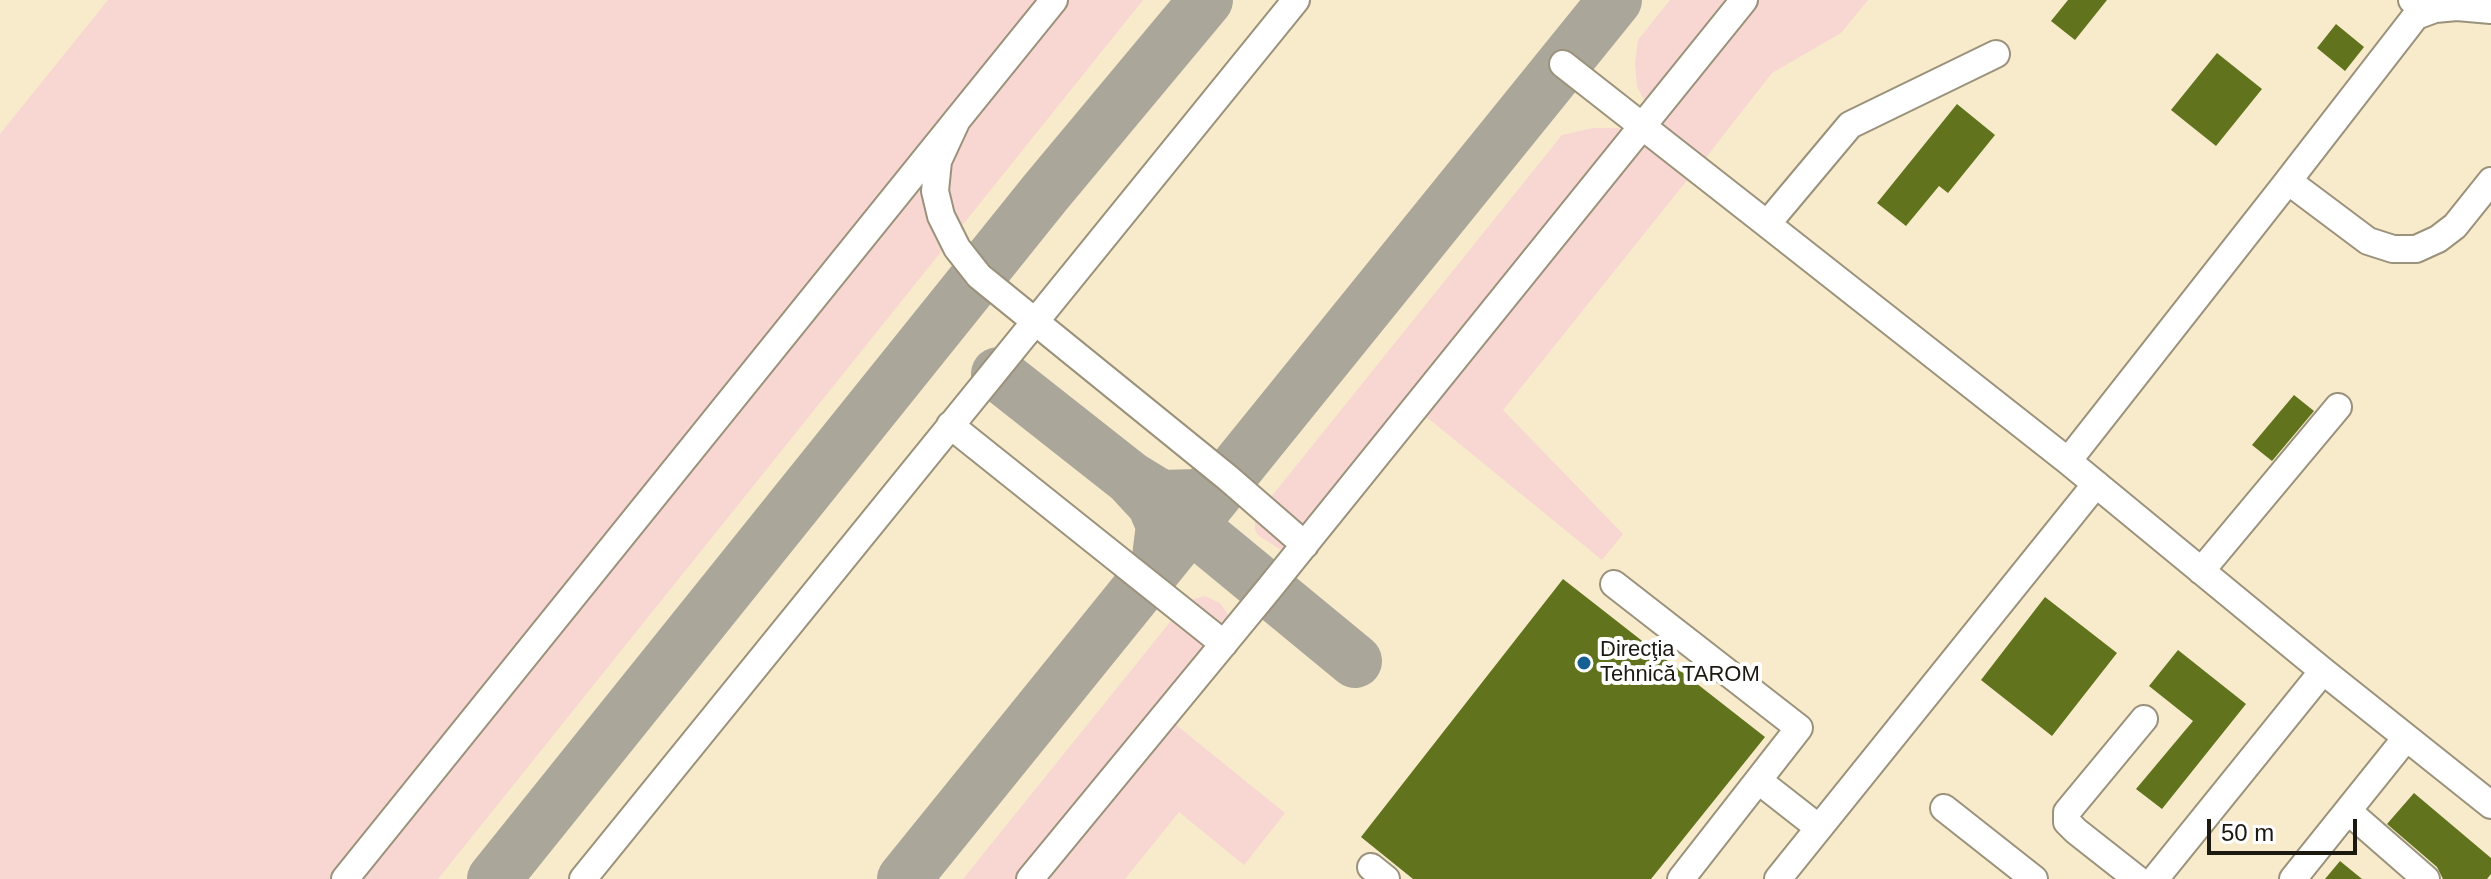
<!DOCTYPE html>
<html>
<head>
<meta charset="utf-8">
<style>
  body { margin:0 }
  #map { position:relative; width:2491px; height:879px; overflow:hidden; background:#fef8ea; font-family:Helvetica,sans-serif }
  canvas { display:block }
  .scale { position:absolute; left:2207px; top:819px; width:150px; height:36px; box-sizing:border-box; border:4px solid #1c1911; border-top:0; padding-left:10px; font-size:24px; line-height:28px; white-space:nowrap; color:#1c1911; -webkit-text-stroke:6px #fff; paint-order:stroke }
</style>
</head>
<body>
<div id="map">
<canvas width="2491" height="879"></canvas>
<div class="scale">50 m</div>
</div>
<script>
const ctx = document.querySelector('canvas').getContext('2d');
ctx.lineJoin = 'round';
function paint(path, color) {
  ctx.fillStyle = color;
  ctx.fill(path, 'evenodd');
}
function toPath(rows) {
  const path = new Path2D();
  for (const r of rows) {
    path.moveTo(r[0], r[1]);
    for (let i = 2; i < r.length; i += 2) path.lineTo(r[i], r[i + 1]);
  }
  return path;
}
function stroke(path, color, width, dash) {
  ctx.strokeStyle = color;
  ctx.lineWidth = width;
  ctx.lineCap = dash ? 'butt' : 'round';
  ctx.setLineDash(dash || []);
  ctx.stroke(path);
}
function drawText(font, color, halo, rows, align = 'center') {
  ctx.font = font + ' Helvetica,sans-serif';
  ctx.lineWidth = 8;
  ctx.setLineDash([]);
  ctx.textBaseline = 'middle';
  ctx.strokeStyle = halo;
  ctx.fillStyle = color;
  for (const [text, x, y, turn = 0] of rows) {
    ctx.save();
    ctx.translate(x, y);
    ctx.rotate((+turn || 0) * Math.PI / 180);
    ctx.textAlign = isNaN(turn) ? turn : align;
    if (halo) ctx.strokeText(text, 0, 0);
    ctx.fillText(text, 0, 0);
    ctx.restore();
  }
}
paint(toPath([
  [0,0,2491,0,2491,879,0,879]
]), '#f7ebcb');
paint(toPath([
  [108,0,1143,0,438,879,0,879,0,134],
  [1670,0,1868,0,1841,33,1772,73,1704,160,1656,121,1637,87,1635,63,1638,40],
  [1593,128,1618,128,1636,136,1688,179,1503,410,1623,534,1602,560,1429,419,1419,416,1289,555,1259,536,1255,530,1255,517,1562,135],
  [1205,596,1220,603,1229,616,1235,639,1170,720,1285,813,1244,865,1179,812,1125,879,963,879,1187,601]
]), '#f8d7d2');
stroke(toPath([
  [998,374,1130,478],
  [1190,525,1355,661],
  [1158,565,1163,525,1154,504,1130,478,1161,497,1196,496,1221,486],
  [494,879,1045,193,1206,0],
  [904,879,1615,0]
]), '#aaa69a', 54);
paint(toPath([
  [2068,0,2107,0,2075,40,2051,21],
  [2336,24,2364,47,2345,71,2317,48],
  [2217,53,2262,89,2216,146,2171,110],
  [1957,104,1995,135,1948,193,1939,186,1906,226,1877,203],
  [2294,395,2314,411,2272,461,2252,445],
  [1563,579,1765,737,1651,879,1413,879,1361,837],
  [2045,597,2117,653,2052,736,1981,680],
  [2178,650,2246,704,2162,809,2136,789,2193,721,2149,686],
  [2414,793,2491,858,2491,874,2487,879,2443,879,2437,867,2387,824],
  [2340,861,2362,879,2325,879]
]), '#61741d');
const minor = toPath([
  [1054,0,957,120,938,161,935,191,941,216,957,248,979,276,1228,478,1305,545],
  [2416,16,2435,9,2457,7,2491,10],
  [1996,54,1850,125,1767,224,2068,461,2323,671,2491,805],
  [1563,64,1767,224],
  [2288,181,2422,8,2412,0],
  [950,425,1224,644],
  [2068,461,2288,181,2368,241,2393,249,2416,249,2438,239,2455,226,2491,181],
  [2201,571,2338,407],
  [1614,584,1799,728,1681,879],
  [1759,781,1819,828],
  [1944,808,2034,879],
  [2348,811,2426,879],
  [1371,867,1386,879],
  [345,879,957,120],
  [583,879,1296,0],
  [1030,879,1268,590,1744,0],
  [1778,879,2096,484],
  [2137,879,2076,831,2067,822,2067,812,2144,719],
  [2155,879,2323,671],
  [2293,879,2406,738]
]);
stroke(minor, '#9b927c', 30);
stroke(minor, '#fff', 26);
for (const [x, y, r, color] of [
  [1584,663,8,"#155f93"]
]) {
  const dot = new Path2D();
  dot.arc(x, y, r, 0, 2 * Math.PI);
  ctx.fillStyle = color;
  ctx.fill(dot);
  stroke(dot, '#fff', 3);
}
drawText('22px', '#1c1911', '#fff', [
  ["Direcţia",1600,650],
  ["Tehnică TAROM",1600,675]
], 'left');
</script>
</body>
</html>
